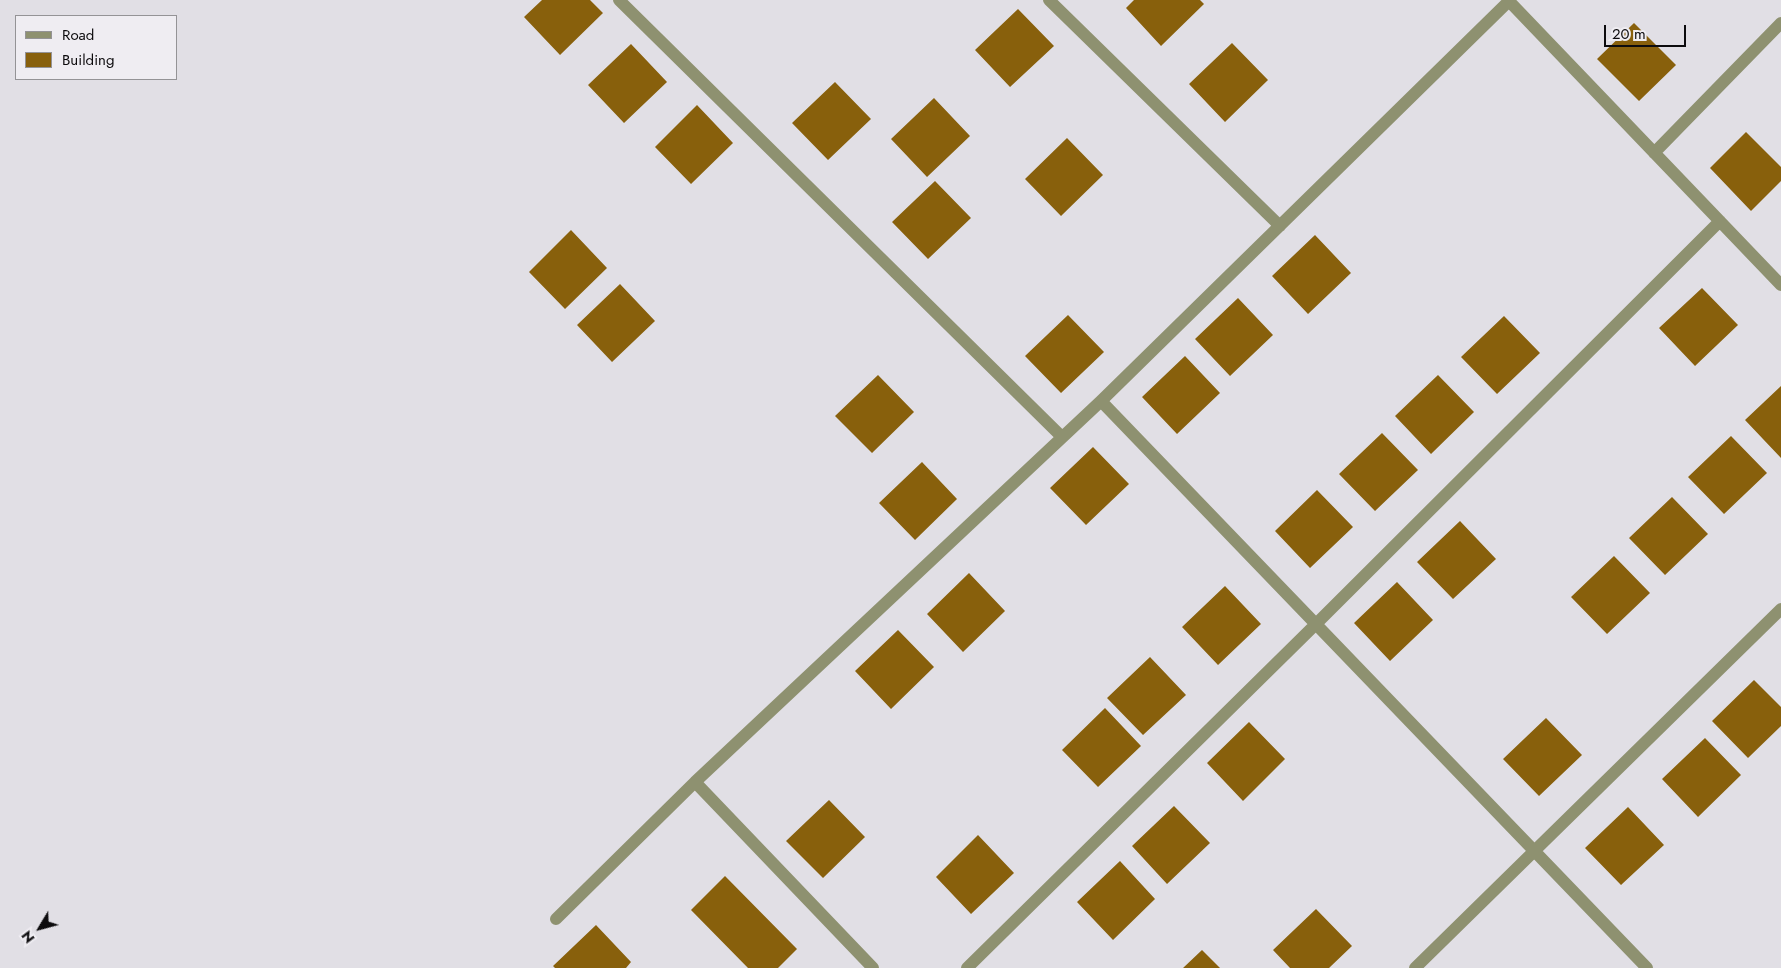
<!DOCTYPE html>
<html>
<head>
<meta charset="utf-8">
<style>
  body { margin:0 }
  #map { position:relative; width:1781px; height:968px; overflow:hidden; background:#e1dfe5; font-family:Jost,sans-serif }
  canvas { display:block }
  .legend { position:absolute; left:15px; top:15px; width:162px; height:65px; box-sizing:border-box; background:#efedf2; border:1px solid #949396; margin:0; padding:6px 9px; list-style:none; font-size:15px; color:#0c0b0d }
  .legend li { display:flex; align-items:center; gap:10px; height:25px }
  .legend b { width:25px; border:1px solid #949396 }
  .north { position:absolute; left:15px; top:903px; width:50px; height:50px; -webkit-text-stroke:4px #efedf2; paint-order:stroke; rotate:233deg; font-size:14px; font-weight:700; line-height:20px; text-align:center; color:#0c0b0d }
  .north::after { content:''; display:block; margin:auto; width:18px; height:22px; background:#0c0b0d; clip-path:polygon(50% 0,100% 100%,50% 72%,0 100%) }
  .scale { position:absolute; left:1604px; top:25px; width:82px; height:22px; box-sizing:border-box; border:2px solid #0c0b0d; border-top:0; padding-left:6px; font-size:15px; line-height:18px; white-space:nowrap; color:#0c0b0d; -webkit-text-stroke:4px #efedf2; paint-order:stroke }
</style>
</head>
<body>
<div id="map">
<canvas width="1781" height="968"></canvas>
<ul class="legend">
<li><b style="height:6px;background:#8e9170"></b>Road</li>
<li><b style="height:14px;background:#88600c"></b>Building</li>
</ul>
<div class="north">N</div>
<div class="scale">20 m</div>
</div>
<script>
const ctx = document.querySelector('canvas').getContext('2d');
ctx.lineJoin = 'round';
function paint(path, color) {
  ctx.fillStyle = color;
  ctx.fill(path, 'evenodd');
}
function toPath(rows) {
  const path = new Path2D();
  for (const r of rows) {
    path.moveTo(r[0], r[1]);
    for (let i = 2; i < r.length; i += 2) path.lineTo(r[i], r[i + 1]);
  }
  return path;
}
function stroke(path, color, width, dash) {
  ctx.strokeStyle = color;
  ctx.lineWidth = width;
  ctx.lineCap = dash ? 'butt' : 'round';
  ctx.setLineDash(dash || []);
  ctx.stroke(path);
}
paint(toPath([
  [542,0,590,0,603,13,560,55,524,17],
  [1134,0,1200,0,1204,4,1161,46,1126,8],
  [1018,9,1054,46,1010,87,975,50],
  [1634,23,1676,65,1639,101,1597,59],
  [1232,43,1268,80,1225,122,1189,84],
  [631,44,667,82,624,123,588,85],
  [835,82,871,119,828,160,792,123],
  [934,98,970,136,927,177,891,139],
  [697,105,733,143,691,184,655,147],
  [1746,132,1781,167,1781,181,1751,211,1710,168],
  [1067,138,1103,175,1061,216,1025,179],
  [935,181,971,218,928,259,892,222],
  [571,230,607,268,565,309,529,272],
  [1315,235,1351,273,1308,314,1272,276],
  [620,284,655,321,612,362,577,325],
  [1702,288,1738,325,1695,366,1659,328],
  [1238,298,1273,335,1230,376,1195,339],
  [1068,315,1104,352,1061,393,1025,356],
  [1504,316,1540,353,1497,394,1461,357],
  [1185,356,1220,393,1177,434,1142,397],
  [878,375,914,412,872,453,835,416],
  [1438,375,1474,412,1431,454,1395,416],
  [1781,386,1781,458,1745,420],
  [1382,433,1418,470,1375,511,1339,474],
  [1731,436,1767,473,1724,514,1688,477],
  [1093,447,1129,484,1086,525,1050,488],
  [922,462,957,499,915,540,879,503],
  [1317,490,1353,527,1310,568,1275,531],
  [1672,497,1708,534,1665,575,1629,538],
  [1460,521,1496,559,1453,599,1417,562],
  [1614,556,1650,593,1607,634,1571,597],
  [969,573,1005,611,963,652,927,614],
  [1397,582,1433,620,1390,661,1354,623],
  [1225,586,1261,624,1218,665,1182,627],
  [898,630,934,667,891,709,855,671],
  [1150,657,1186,695,1143,735,1107,698],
  [1754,680,1781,707,1781,726,1748,758,1712,721],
  [1105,708,1141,746,1098,787,1062,750],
  [1546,718,1582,755,1539,796,1503,759],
  [1249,722,1285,759,1243,801,1207,763],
  [1705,738,1741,775,1698,817,1662,779],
  [829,800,865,837,823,878,786,841],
  [1174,806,1210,843,1167,884,1132,846],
  [1628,807,1664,845,1621,885,1585,848],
  [978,835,1014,873,971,914,936,877],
  [1120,861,1155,899,1113,940,1077,902],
  [725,876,797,949,778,968,748,968,691,910],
  [1316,909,1352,946,1329,968,1290,968,1273,950],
  [596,925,631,962,626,968,555,968,553,966],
  [1202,950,1220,968,1183,968]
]), '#88600c');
stroke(toPath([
  [619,0,1062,437],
  [1049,0,1280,226],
  [1508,0,1781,285],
  [1654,153,1781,23],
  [1101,401,1647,968],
  [695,782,873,968],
  [556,919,695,782,1101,401,1509,1],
  [967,968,1317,623,1720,221],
  [1415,968,1781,609]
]), '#8e9170', 12);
</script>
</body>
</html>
